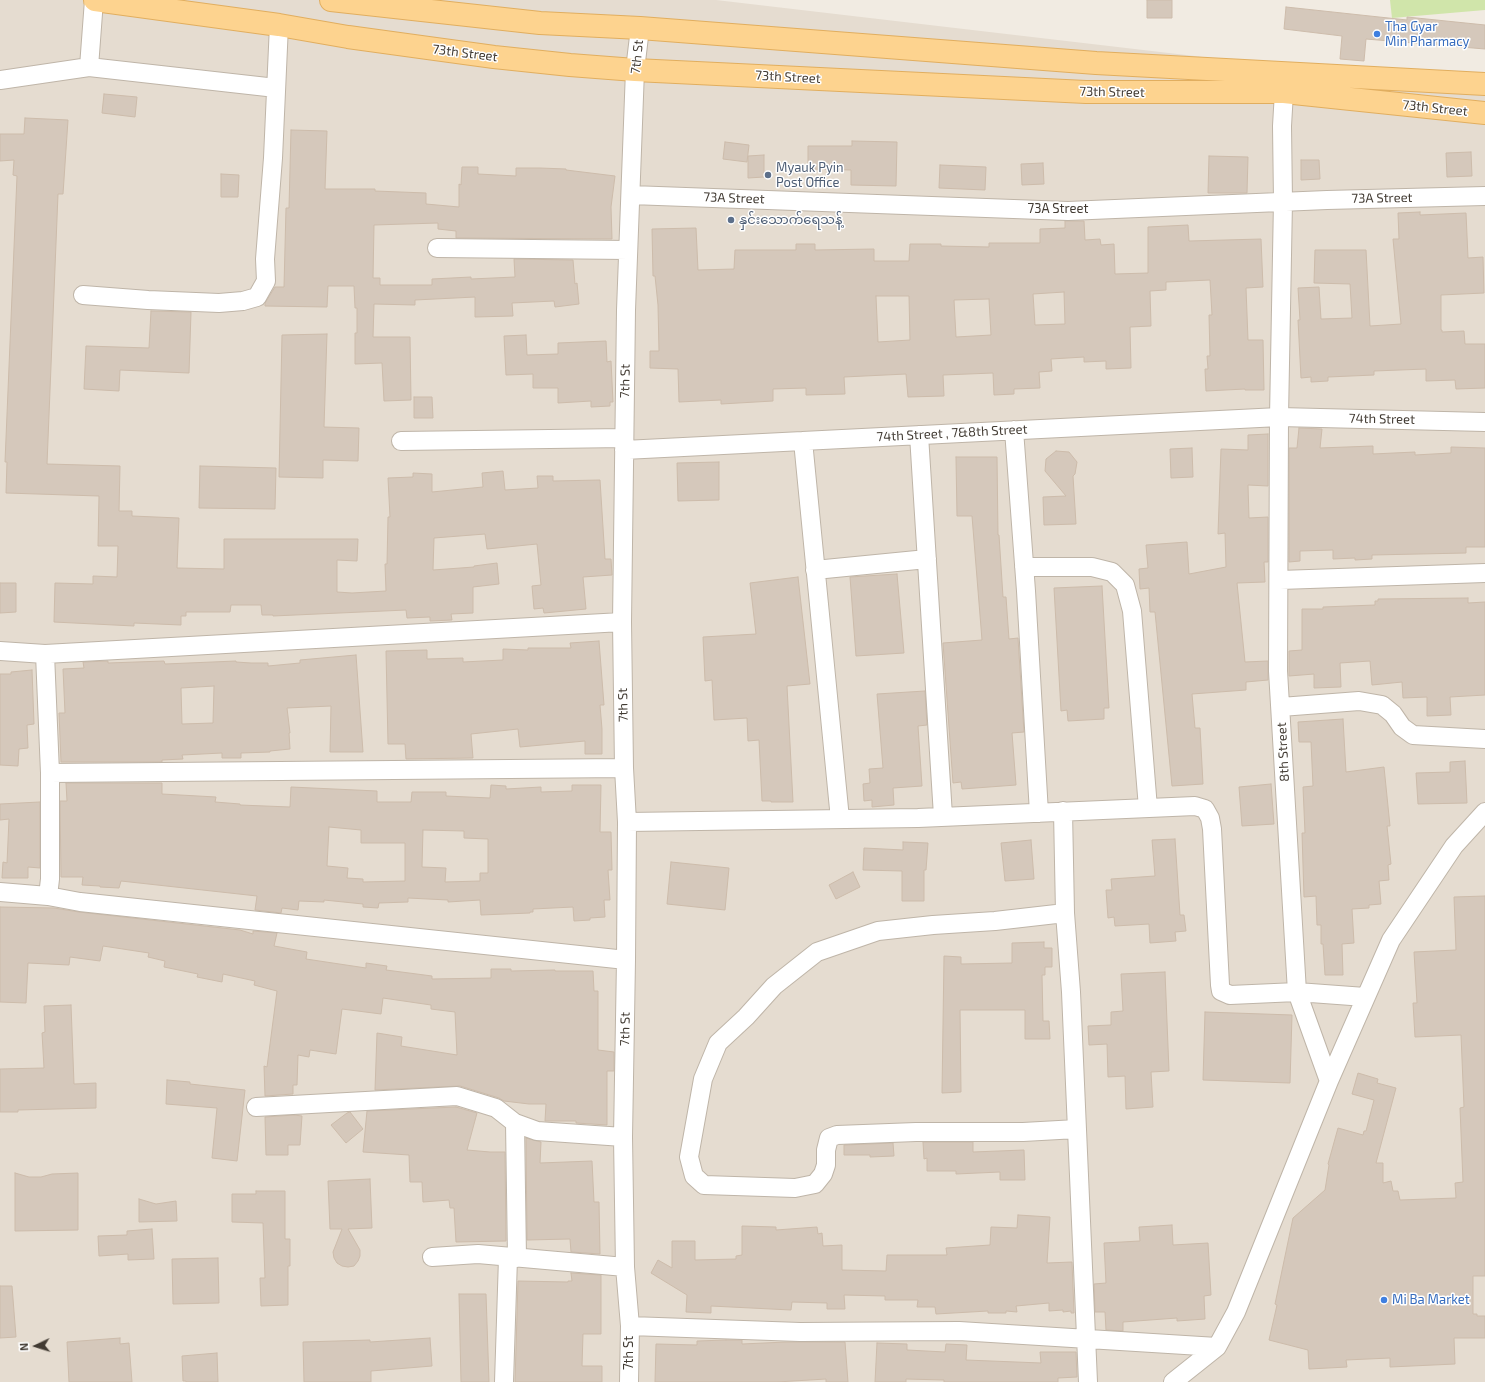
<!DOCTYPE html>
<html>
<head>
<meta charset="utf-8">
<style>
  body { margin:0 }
  #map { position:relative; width:1485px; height:1382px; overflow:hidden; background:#f1ebe2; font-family:"Exo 2",sans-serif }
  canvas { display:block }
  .north { position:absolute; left:16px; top:1326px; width:40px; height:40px; -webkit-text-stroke:3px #fff; paint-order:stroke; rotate:266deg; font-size:11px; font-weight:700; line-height:16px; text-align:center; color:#423b33 }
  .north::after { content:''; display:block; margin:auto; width:14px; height:18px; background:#423b33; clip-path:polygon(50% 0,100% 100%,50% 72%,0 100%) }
</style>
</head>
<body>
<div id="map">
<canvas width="1485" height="1382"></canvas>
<div class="north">N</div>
</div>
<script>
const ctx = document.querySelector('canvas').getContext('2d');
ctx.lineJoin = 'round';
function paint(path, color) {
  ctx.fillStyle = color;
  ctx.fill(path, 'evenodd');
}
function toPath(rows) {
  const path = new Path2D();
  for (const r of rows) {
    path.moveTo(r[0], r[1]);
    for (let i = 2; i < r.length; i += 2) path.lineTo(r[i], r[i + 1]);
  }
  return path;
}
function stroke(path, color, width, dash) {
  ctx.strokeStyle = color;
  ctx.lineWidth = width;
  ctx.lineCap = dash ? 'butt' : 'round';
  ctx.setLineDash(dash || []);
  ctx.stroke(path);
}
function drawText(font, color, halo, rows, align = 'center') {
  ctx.font = font + ' "Exo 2","Noto Sans Myanmar",sans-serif';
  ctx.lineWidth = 3;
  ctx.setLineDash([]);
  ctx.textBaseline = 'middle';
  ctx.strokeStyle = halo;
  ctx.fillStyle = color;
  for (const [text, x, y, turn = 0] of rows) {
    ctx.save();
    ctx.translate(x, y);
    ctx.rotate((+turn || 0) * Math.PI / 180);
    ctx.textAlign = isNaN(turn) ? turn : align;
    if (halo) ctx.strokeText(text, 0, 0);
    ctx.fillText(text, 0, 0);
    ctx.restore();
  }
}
paint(toPath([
  [0,0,716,0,1485,90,1485,1382,0,1382]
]), '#e5dcd0');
paint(toPath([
  [1390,0,1485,0,1485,10,1392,18]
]), '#d0e5aa');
const building = toPath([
  [1147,0,1172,0,1172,18,1147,18,1147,0],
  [1286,7,1407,20,1407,17,1485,25,1485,49,1366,39,1364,61,1340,59,1342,36,1284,29,1286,7],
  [104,94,137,97,135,117,102,113,104,94],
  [25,118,68,120,63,194,58,194,47,464,120,466,119,511,132,511,132,516,179,518,177,568,224,569,224,539,358,539,357,561,337,560,337,592,352,593,386,591,385,564,387,564,388,517,390,517,388,478,413,477,413,473,432,474,432,492,483,487,482,473,503,471,505,490,538,488,537,476,553,476,553,481,600,480,605,559,611,559,612,575,583,577,586,609,544,613,543,608,534,609,532,586,541,585,537,544,487,549,485,534,434,538,433,570,474,567,474,566,497,563,499,584,473,587,473,613,451,614,452,620,430,621,430,617,407,618,406,610,273,616,273,615,262,615,261,605,231,605,230,612,186,612,186,616,181,616,181,625,134,623,134,626,54,622,55,583,93,584,93,576,117,577,118,546,98,546,99,496,6,493,7,462,5,462,17,176,13,175,14,160,0,161,0,134,24,134,25,118],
  [291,130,327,131,325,189,375,189,375,191,426,193,426,204,459,207,459,184,461,185,462,167,478,167,478,174,516,176,516,168,540,168,566,169,566,170,615,176,611,207,612,239,456,238,456,231,438,229,438,223,374,225,373,278,380,278,380,285,432,285,432,279,471,277,471,279,515,277,514,259,573,260,575,284,577,283,579,304,555,307,554,301,512,303,513,316,475,317,475,297,415,300,415,305,374,304,373,337,410,337,411,400,384,401,382,363,355,364,355,333,357,333,357,308,355,308,354,286,328,286,327,307,265,306,265,303,275,287,284,287,286,208,289,208,291,130],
  [852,141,897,142,896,186,851,185,851,170,808,169,808,146,852,146,852,141],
  [725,142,749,145,747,162,723,159,725,142],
  [1471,152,1472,176,1447,177,1446,153,1471,152],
  [764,155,764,177,748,178,748,156,764,155],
  [1209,156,1248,157,1247,193,1208,193,1209,156],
  [1301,160,1319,160,1320,179,1301,180,1301,160],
  [1043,163,1044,184,1022,185,1021,164,1043,163],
  [940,165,986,167,985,190,939,188,940,165],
  [221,174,239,175,238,197,221,197,221,174],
  [1420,212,1420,215,1466,213,1468,258,1483,257,1484,293,1441,295,1441,330,1442,330,1442,332,1464,331,1465,344,1485,344,1485,388,1456,389,1455,380,1426,381,1426,369,1374,371,1374,375,1328,377,1328,381,1311,382,1311,377,1301,378,1298,320,1300,320,1298,288,1319,287,1321,319,1352,318,1350,284,1314,283,1315,250,1366,250,1370,326,1401,324,1393,239,1399,239,1398,213,1420,212],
  [1065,221,1084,221,1085,240,1100,239,1101,245,1114,244,1115,274,1148,273,1148,227,1188,225,1189,241,1261,239,1263,287,1246,288,1248,340,1263,340,1264,390,1245,390,1245,389,1206,391,1205,369,1208,369,1207,356,1210,356,1209,315,1212,315,1210,280,1166,282,1166,290,1150,291,1151,326,1130,327,1131,368,1106,369,1106,361,1084,362,1084,357,1051,359,1052,371,1039,372,1040,388,1014,389,1014,394,994,395,993,373,943,375,944,396,908,397,906,374,844,377,845,394,806,395,806,388,773,389,773,401,721,404,721,400,679,402,678,369,650,368,650,351,659,351,658,305,655,276,653,276,652,229,696,228,698,270,734,269,735,250,796,250,796,244,815,244,815,250,874,249,874,261,909,261,910,244,941,244,941,246,989,247,989,243,1040,243,1040,229,1065,228,1065,221],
  [1064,292,1065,324,1035,325,1033,294,1064,292],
  [876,296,909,296,910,340,878,342,876,296],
  [989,299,991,335,956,337,954,300,989,299],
  [151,311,191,312,189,373,120,370,119,391,84,389,86,346,149,348,151,311],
  [327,334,324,427,359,428,358,461,323,460,323,478,279,477,282,335,327,334],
  [526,335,527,355,558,354,558,343,606,341,607,362,611,361,613,402,610,402,610,406,591,407,591,401,558,403,558,388,533,388,533,374,506,375,504,336,526,335],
  [414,397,432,397,433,418,414,418,414,397],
  [1299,428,1322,429,1320,448,1373,446,1373,454,1415,452,1415,455,1451,453,1451,447,1485,448,1485,547,1466,547,1466,553,1372,555,1372,559,1355,560,1355,558,1333,559,1333,550,1300,551,1300,561,1289,562,1289,448,1297,448,1299,428],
  [1268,434,1268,486,1248,485,1249,518,1268,517,1268,562,1264,562,1265,582,1237,583,1245,662,1268,661,1268,680,1246,682,1246,690,1192,694,1195,728,1200,728,1203,784,1172,786,1155,612,1150,612,1149,588,1140,589,1139,569,1148,568,1146,545,1187,542,1189,574,1226,567,1225,533,1218,534,1221,449,1248,450,1248,435,1268,434],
  [1192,448,1193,477,1171,478,1170,449,1192,448],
  [1056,451,1069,452,1077,462,1075,474,1073,476,1076,524,1044,525,1043,497,1066,496,1045,471,1046,459,1056,451],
  [956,457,997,457,998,535,999,535,1003,597,1006,597,1009,639,1018,638,1024,732,1012,733,1016,785,962,789,961,782,953,783,943,643,982,640,972,516,957,516,956,457],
  [719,462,719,500,678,501,677,463,719,462],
  [200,466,276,468,275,509,199,508,200,466],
  [897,574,904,653,856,656,850,577,897,574],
  [798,577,810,684,787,686,793,802,771,802,771,801,762,801,759,740,748,741,747,718,714,720,712,680,705,681,703,637,756,634,750,583,798,577],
  [0,583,16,583,16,612,0,613,0,583],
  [1102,586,1109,708,1104,708,1104,719,1068,721,1067,710,1061,711,1054,588,1102,586],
  [1468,598,1468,603,1485,602,1485,695,1450,697,1451,715,1427,716,1427,697,1403,698,1402,682,1372,685,1370,661,1340,663,1341,687,1314,688,1314,674,1289,676,1289,651,1302,650,1302,609,1323,609,1323,607,1375,605,1375,601,1378,601,1378,599,1468,598],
  [599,641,604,705,600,705,602,729,602,754,585,754,585,741,520,747,518,729,471,734,473,758,406,759,405,744,388,744,386,651,427,650,427,659,463,658,463,662,503,660,503,649,528,650,528,648,571,648,570,643,599,641],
  [356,655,363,752,330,752,331,706,287,708,290,733,289,733,290,749,270,751,270,752,241,753,241,758,222,758,222,753,182,755,183,759,162,760,162,762,61,762,59,713,65,713,63,669,84,668,83,662,108,661,108,663,164,661,165,664,236,661,236,662,251,663,268,663,268,666,300,663,300,660,356,655],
  [214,686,213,723,182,724,181,688,214,686],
  [32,670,34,724,27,725,28,748,19,749,18,766,0,765,0,674,11,674,11,672,32,670],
  [925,691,927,725,918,726,922,786,893,788,894,805,872,807,872,800,864,801,863,784,870,783,869,769,883,768,877,694,925,691],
  [1343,719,1346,772,1384,767,1390,826,1387,826,1391,864,1388,865,1389,880,1379,881,1381,904,1369,905,1369,908,1352,909,1354,943,1342,944,1343,975,1325,975,1323,944,1321,944,1321,925,1317,925,1316,896,1304,897,1302,833,1305,833,1303,787,1313,786,1311,742,1299,742,1298,722,1343,719],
  [1465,761,1467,803,1418,804,1416,773,1450,772,1450,762,1465,761],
  [66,783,162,783,162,794,216,797,215,802,240,804,240,805,290,807,291,787,377,791,377,802,411,802,412,792,446,792,446,796,490,798,491,785,506,786,506,789,541,787,541,792,572,791,572,785,601,785,600,832,611,832,612,870,608,870,610,900,604,900,605,917,590,918,590,920,574,921,573,907,533,909,533,912,530,912,530,913,481,915,480,900,448,902,448,900,408,898,408,902,379,903,378,908,363,907,363,904,324,900,324,902,299,901,298,910,282,908,281,913,255,910,257,896,121,881,119,888,100,887,100,886,82,885,83,877,61,877,60,801,67,801,66,783],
  [329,827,361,830,361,843,405,843,405,881,363,882,363,879,347,878,348,868,327,866,329,827],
  [423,830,464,831,464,838,488,839,488,873,480,873,480,881,445,882,446,868,422,867,423,830],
  [1271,784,1274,824,1242,826,1239,787,1271,784],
  [40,802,40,868,28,867,28,878,2,878,3,862,7,863,9,819,0,820,0,804,40,802],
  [1175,839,1180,915,1184,915,1186,931,1175,932,1176,941,1150,943,1149,924,1115,926,1114,917,1108,918,1106,890,1112,890,1111,879,1155,876,1152,840,1175,839],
  [1031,840,1034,879,1005,881,1001,843,1031,840],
  [903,842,928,843,926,870,924,870,924,901,902,901,902,871,863,870,864,848,903,850,903,842],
  [671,862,729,868,725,910,667,904,671,862],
  [853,872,860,887,836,899,829,885,853,872],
  [1485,896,1485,1276,1473,1276,1473,1314,1477,1314,1477,1316,1485,1316,1485,1338,1454,1338,1455,1364,1390,1367,1390,1358,1346,1360,1347,1367,1309,1369,1308,1350,1269,1340,1277,1305,1275,1304,1293,1218,1325,1190,1329,1165,1328,1164,1338,1128,1363,1135,1364,1131,1366,1131,1374,1100,1352,1094,1358,1073,1378,1079,1377,1083,1396,1088,1376,1163,1383,1163,1383,1183,1391,1181,1393,1191,1398,1191,1400,1200,1456,1198,1455,1183,1463,1182,1460,1108,1464,1107,1461,1035,1415,1037,1413,1003,1417,1003,1414,952,1456,950,1454,897,1485,896],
  [0,907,54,908,79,912,240,930,253,934,253,931,277,933,274,946,307,952,306,959,366,968,366,963,387,966,386,970,432,976,432,979,491,978,491,969,511,969,511,971,555,970,555,971,593,971,594,991,598,991,598,1050,614,1052,614,1071,607,1071,607,1125,576,1123,576,1121,545,1121,546,1104,529,1104,504,1101,499,1098,460,1086,375,1090,377,1033,402,1037,401,1046,457,1055,455,1012,431,1009,431,1005,383,998,381,1014,342,1009,336,1054,310,1050,309,1057,298,1055,297,1085,293,1085,293,1094,265,1096,264,1066,267,1067,277,991,254,985,255,981,223,974,222,982,197,977,198,974,164,967,165,961,148,957,149,953,103,946,100,961,70,957,69,965,28,963,26,1003,0,1002,0,907],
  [1044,942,1044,948,1052,948,1052,967,1045,967,1045,975,1042,975,1043,1021,1049,1021,1050,1039,1025,1039,1025,1010,960,1010,961,1092,942,1093,944,956,961,957,961,964,1012,963,1012,943,1044,942],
  [1165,972,1169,1071,1151,1072,1153,1107,1126,1109,1125,1076,1108,1077,1107,1044,1089,1045,1088,1026,1111,1025,1111,1012,1123,1011,1121,974,1165,972],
  [71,1005,74,1084,96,1083,96,1108,18,1110,18,1112,0,1112,0,1069,44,1068,42,1033,45,1032,44,1006,71,1005],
  [1205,1012,1292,1015,1290,1083,1203,1080,1205,1012],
  [167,1080,190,1082,190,1084,245,1090,237,1161,212,1158,217,1108,166,1104,167,1080],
  [456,1107,477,1113,467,1150,490,1152,505,1152,506,1241,456,1242,454,1208,450,1208,449,1200,423,1202,422,1182,410,1182,409,1155,363,1152,367,1111,456,1107],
  [350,1112,363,1129,346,1143,331,1125,347,1113,350,1112],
  [294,1115,302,1116,300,1145,288,1145,288,1155,266,1155,265,1117,294,1115],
  [526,1138,541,1142,540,1163,592,1161,594,1202,599,1202,600,1254,571,1252,570,1239,527,1240,526,1138],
  [923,1142,973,1142,973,1152,1024,1150,1025,1180,1000,1180,1000,1172,956,1174,956,1171,927,1171,927,1158,924,1159,923,1142],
  [893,1143,894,1156,870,1157,870,1155,844,1155,844,1145,893,1143],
  [15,1173,29,1177,41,1177,52,1174,78,1173,78,1230,15,1231,15,1173],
  [370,1179,372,1228,348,1229,360,1250,360,1256,358,1261,354,1266,348,1267,342,1266,337,1263,334,1258,333,1252,342,1229,330,1229,328,1181,370,1179],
  [256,1191,285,1191,285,1239,290,1239,290,1266,288,1266,288,1305,261,1306,260,1278,265,1278,263,1223,232,1222,232,1194,256,1194,256,1191],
  [139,1199,156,1204,176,1201,177,1221,139,1222,139,1199],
  [1018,1215,1050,1217,1047,1263,1072,1262,1074,1313,1071,1313,1071,1311,1063,1312,1063,1310,1049,1311,1049,1303,1016,1306,1017,1312,1006,1311,1006,1313,988,1313,988,1311,936,1314,935,1307,917,1307,918,1300,885,1300,885,1296,844,1295,845,1309,827,1309,827,1303,792,1302,791,1310,711,1306,711,1313,686,1312,687,1295,651,1273,658,1260,672,1268,672,1241,695,1241,695,1260,736,1259,736,1256,742,1255,742,1226,776,1227,776,1230,817,1227,818,1234,822,1233,823,1246,842,1245,842,1270,886,1271,887,1255,947,1255,946,1248,990,1245,991,1227,1017,1228,1018,1215],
  [1172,1225,1173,1245,1208,1243,1211,1295,1204,1296,1205,1319,1177,1321,1177,1318,1123,1322,1123,1331,1106,1330,1105,1312,1095,1312,1094,1284,1106,1283,1104,1243,1140,1241,1139,1227,1172,1225],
  [152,1229,154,1259,128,1260,128,1254,99,1256,98,1236,127,1235,127,1231,152,1229],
  [218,1258,219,1303,173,1304,172,1259,218,1258],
  [571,1273,601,1275,601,1334,583,1334,582,1366,602,1366,602,1382,515,1382,518,1281,568,1282,568,1281,572,1281,571,1273],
  [0,1286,12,1286,16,1337,0,1338,0,1286],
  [459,1294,486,1294,489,1382,461,1382,459,1294],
  [120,1338,120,1344,129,1343,132,1382,69,1382,67,1342,120,1338],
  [430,1338,432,1366,371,1371,371,1382,304,1382,303,1342,370,1340,370,1342,430,1338],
  [726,1340,742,1340,742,1344,786,1342,845,1342,848,1382,826,1382,826,1379,777,1382,655,1382,656,1344,697,1345,697,1341,726,1340],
  [877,1343,907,1344,907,1350,945,1352,946,1344,967,1345,966,1360,1041,1363,1040,1352,1076,1352,1077,1377,1058,1378,1058,1382,944,1382,944,1380,906,1379,906,1382,875,1382,877,1343],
  [217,1353,218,1382,186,1382,186,1381,183,1381,182,1356,217,1353]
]);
paint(building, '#d5c8bb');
stroke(building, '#cdbcab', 1);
const street = toPath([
  [89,67,94,0],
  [0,80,89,67,276,88],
  [1284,92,1282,126,1283,201,1279,417,1278,671,1297,992,1329,1081],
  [631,195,1068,211,1327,200,1485,196],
  [437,248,628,250],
  [83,295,148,300,219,303,243,301,257,297,266,281,265,259,273,158,279,25],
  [1014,430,1026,591,1039,813],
  [919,435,943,816],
  [401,441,624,438],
  [803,441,840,819],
  [624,450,1279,417,1485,422],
  [1024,567,1092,567,1112,572,1125,585,1132,611,1148,808],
  [815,570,927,559],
  [1280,580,1485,573],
  [0,651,45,654,622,622],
  [45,654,50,773,50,879,48,896],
  [1281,707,1359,701,1382,705,1393,714,1402,727,1413,735,1485,739],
  [50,773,624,768],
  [1063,811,1065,913,1071,992,1088,1382],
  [627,822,918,818,1195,806,1205,809,1210,818,1212,829,1220,985,1221,991,1230,995,1297,992,1365,997],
  [0,892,48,896,80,902,626,960],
  [1065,913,995,921,933,925,878,931,817,952,774,986,746,1017,718,1043,703,1079,689,1157,694,1176,704,1185,795,1188,815,1184,823,1174,826,1165,826,1150,829,1138,837,1135,916,1132,1023,1132,1077,1129],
  [256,1107,457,1096,496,1108,515,1123,537,1131,623,1137],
  [515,1123,517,1258],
  [432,1257,478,1254,625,1267],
  [630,1326,800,1332,959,1331,1217,1347],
  [504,1382,508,1258],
  [629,1382,630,1326,625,1267,623,1137,626,960,627,822,624,768,622,622,626,310,635,70,640,28],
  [1173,1382,1217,1347,1236,1312,1329,1081,1391,940,1454,846,1485,812]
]);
const primary = toPath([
  [95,0,279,25,348,37,428,48,494,57,570,65,635,70,1086,92,1284,92,1485,113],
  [331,0,540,23,640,28,1096,63,1485,84]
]);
stroke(street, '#bfb5a8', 20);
stroke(primary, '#e1ae5f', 24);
stroke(street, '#fff', 18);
stroke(primary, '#fdd38f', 22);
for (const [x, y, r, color] of [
  [1377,34,4,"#3f7fe0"],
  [768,175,4,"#5c6f8a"],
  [731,220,4,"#5c6f8a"],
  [1384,1300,4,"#3f7fe0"]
]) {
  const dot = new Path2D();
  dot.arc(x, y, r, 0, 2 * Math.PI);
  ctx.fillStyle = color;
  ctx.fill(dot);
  stroke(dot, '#fff', 1.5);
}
drawText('13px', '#366cbe', '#fff', [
  ["Tha Gyar",1385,27],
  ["Min Pharmacy",1385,42],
  ["Mi Ba Market",1392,1300]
], 'left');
drawText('13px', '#423b33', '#fff', [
  ["73th Street",465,53,7],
  ["7th St",637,57,-84],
  ["73th Street",788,77,3],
  ["73th Street",1112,92,1],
  ["73th Street",1435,108,6],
  ["73A Street",734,198,2],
  ["73A Street",1382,198,-1],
  ["73A Street",1058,209],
  ["7th St",625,381,-89],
  ["74th Street",1382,419,1],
  ["74th Street , 7&8th Street",952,433,-3],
  ["7th St",623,705,-91],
  ["8th Street",1283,752,-93],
  ["7th St",625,1029,-89],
  ["7th St",629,1353,-90]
]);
drawText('13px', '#4e5e75', '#fff', [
  ["Myauk Pyin",776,168],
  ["Post Office",776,183],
  ["နှင်းသောက်ရေသန့်",739,220]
], 'left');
</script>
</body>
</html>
